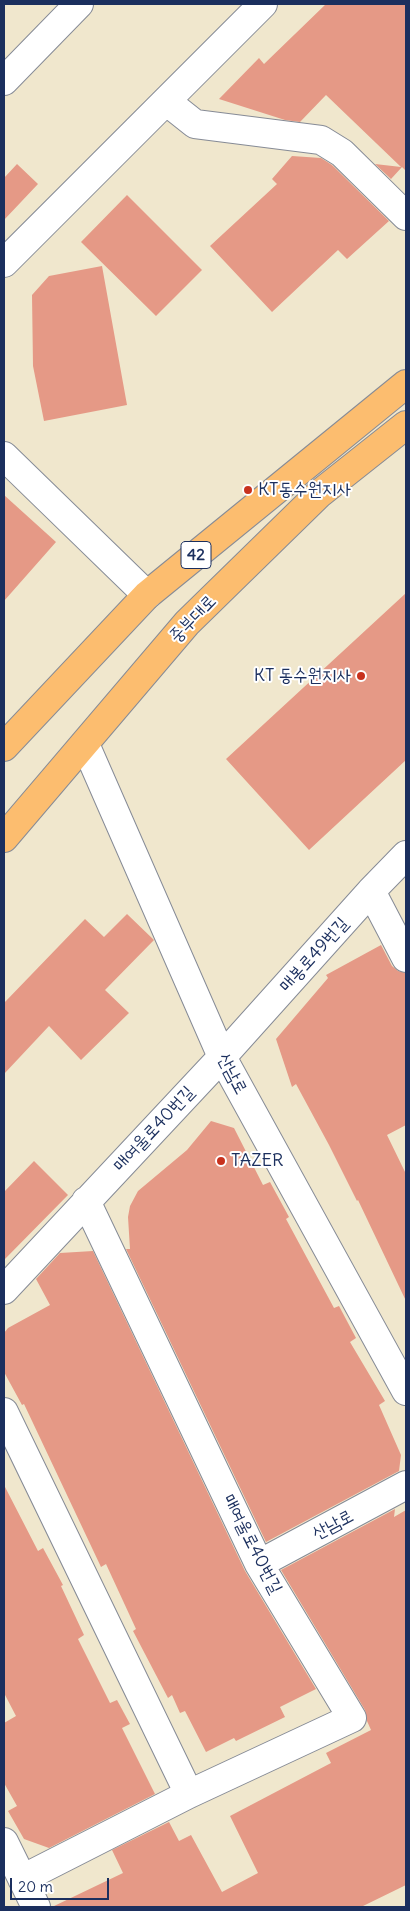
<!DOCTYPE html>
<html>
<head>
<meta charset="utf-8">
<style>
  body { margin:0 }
  #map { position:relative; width:410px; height:1911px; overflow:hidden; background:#f0e7cd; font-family:Delius,sans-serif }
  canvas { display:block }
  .frame { position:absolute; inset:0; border:5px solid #1b2f5e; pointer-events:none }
  .scale { position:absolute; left:10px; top:1878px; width:99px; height:22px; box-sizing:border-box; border:2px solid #1b2f5e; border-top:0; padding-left:6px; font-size:15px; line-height:18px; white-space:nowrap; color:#1b2f5e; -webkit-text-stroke:4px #fff; paint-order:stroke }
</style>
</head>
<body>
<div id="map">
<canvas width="410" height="1911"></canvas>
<div class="frame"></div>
<div class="scale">20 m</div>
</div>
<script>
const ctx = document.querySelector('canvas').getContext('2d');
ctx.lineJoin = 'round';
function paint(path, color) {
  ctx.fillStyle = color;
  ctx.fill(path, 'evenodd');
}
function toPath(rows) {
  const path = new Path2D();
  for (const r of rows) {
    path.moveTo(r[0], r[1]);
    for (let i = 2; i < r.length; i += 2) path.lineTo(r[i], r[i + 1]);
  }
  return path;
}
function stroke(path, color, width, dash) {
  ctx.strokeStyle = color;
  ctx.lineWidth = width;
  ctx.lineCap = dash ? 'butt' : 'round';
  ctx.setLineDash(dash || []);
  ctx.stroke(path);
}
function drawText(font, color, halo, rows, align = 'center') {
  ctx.font = font + ' Delius,"Poor Story",sans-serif';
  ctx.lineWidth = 4;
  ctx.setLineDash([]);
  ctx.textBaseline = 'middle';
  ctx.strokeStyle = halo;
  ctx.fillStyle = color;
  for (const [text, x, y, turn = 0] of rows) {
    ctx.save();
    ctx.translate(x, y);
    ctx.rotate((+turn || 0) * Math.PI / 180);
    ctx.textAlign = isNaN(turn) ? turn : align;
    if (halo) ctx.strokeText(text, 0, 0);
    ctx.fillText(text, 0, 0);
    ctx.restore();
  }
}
paint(toPath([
  [326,4,406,4,406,171,402,167,391,179,375,164,401,167,326,95,300,122,285,120,219,99,259,58,264,64],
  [292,156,321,158,332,165,389,221,347,259,338,250,272,312,210,246,277,184,272,179],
  [17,164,38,184,4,220,4,178],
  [127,195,202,270,156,316,81,242],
  [102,266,127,405,44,421,33,366,32,295,49,276],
  [4,495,56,542,4,601],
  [406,593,406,760,309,850,226,759],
  [127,914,154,940,105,990,129,1013,81,1060,49,1026,4,1074,4,1003,85,919,104,937],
  [381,945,392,966,398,971,406,973,406,1125,387,1135,406,1174,406,1301,358,1200,357,1201,329,1145,296,1084,292,1087,276,1039,328,978,326,975],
  [211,1121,234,1128,263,1185,270,1182,289,1217,286,1219,334,1308,339,1306,356,1338,350,1342,385,1401,379,1405,401,1455,399,1471,266,1542,126,1249,130,1249,128,1217,130,1206,138,1191,187,1150],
  [34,1161,68,1195,4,1260,4,1192],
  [93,1251,245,1571,316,1689,280,1707,285,1717,236,1741,234,1738,206,1752,185,1711,180,1713,172,1695,168,1698,133,1631,136,1629,106,1564,101,1567,24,1404,22,1405,4,1372,4,1333,8,1328,50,1305,36,1279,60,1253],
  [4,1485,38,1551,43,1548,63,1585,61,1586,84,1635,78,1639,110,1703,117,1700,130,1724,122,1728,155,1794,49,1848,24,1839,8,1811,17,1806,4,1783,4,1723,16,1716,4,1693],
  [395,1509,394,1517,406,1510,406,1885,361,1907,52,1907,123,1873,112,1850,169,1822,179,1841,191,1835,222,1892,258,1873,230,1816,331,1763,326,1753,371,1730,367,1721,365,1710,281,1570]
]), '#e59986');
const street = toPath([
  [4,81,79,4],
  [166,101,195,124,321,140,342,153,406,216],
  [4,263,263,4],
  [4,456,147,595],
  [85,744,222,1057,406,1391],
  [371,891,406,958],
  [4,1290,222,1057,371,891,406,855],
  [4,1412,189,1794],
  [259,1564,406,1485],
  [4,1842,36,1907],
  [22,1879,189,1794,352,1718,259,1564,86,1201]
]);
const primary = toPath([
  [4,747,147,595,406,384],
  [4,838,187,623,319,494,406,425]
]);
stroke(street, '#868b96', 30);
stroke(primary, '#868b96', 30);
stroke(street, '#fff', 28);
stroke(primary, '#fcbd6f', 28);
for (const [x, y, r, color] of [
  [248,490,5,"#c8321e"],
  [361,676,5,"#c8321e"],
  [221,1161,5,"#c8321e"]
]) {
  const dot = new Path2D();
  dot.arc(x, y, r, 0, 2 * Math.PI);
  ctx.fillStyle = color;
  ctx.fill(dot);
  stroke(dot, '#fff', 2);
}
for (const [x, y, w] of [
  [196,555,30]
]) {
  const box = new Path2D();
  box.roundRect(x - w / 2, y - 13.5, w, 27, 4);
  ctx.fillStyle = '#fff';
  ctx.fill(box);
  stroke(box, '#1b2f5e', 1);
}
drawText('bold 16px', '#1b2f5e', null, [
  ["42",196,555]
]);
drawText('18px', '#1b2f5e', '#fff', [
  ["KT동수원지사",258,490],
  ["KT 동수원지사",351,676,"right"],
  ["TAZER",231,1161]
], 'left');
drawText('18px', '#1b2f5e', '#fff', [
  ["중부대로",193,619,-46],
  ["매봉로49번길",314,955,-48],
  ["산남로",232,1074,62],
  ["매여울로40번길",154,1129,-47],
  ["산남로",333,1525,-28],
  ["매여울로40번길",252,1544,63]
]);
</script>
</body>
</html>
